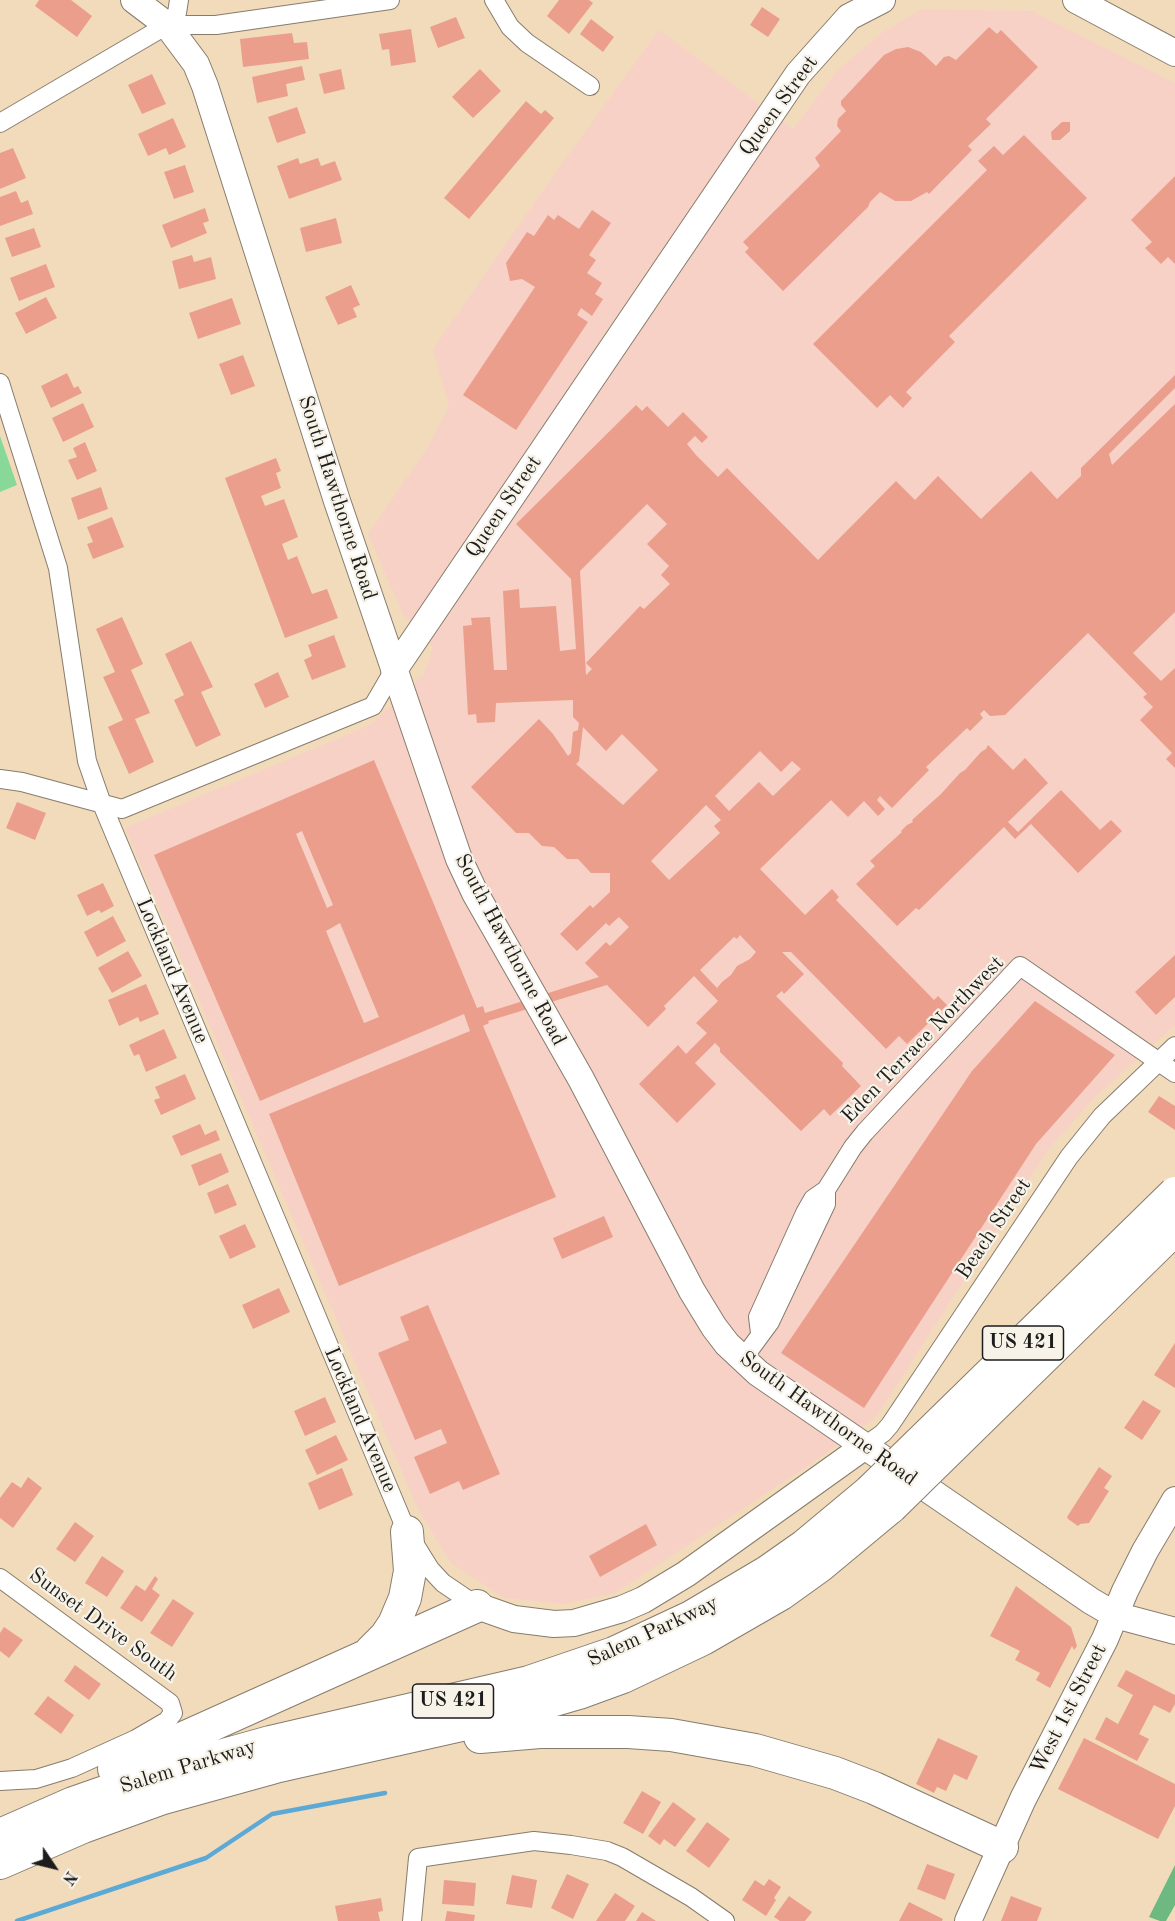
<!DOCTYPE html>
<html>
<head>
<meta charset="utf-8">
<style>
  body { margin:0 }
  #map { position:relative; width:1175px; height:1921px; overflow:hidden; background:#f2dbbb; font-family:"Old Standard TT",serif }
  canvas { display:block }
  .north { position:absolute; left:24px; top:1837px; width:60px; height:60px; -webkit-text-stroke:4px #f7f3e8; paint-order:stroke; rotate:125deg; font-size:16px; font-weight:700; line-height:24px; text-align:center; color:#1c1c1c }
  .north::after { content:''; display:block; margin:auto; width:21px; height:27px; background:#1c1c1c; clip-path:polygon(50% 0,100% 100%,50% 72%,0 100%) }
</style>
</head>
<body>
<div id="map">
<canvas width="1175" height="1921"></canvas>
<div class="north">N</div>
</div>
<script>
const ctx = document.querySelector('canvas').getContext('2d');
ctx.lineJoin = 'round';
function paint(path, color) {
  ctx.fillStyle = color;
  ctx.fill(path, 'evenodd');
}
function toPath(rows) {
  const path = new Path2D();
  for (const r of rows) {
    path.moveTo(r[0], r[1]);
    for (let i = 2; i < r.length; i += 2) path.lineTo(r[i], r[i + 1]);
  }
  return path;
}
function stroke(path, color, width, dash) {
  ctx.strokeStyle = color;
  ctx.lineWidth = width;
  ctx.lineCap = dash ? 'butt' : 'round';
  ctx.setLineDash(dash || []);
  ctx.stroke(path);
}
function drawText(font, color, halo, rows, align = 'center') {
  ctx.font = font + ' "Old Standard TT",serif';
  ctx.lineWidth = 4.5;
  ctx.setLineDash([]);
  ctx.textBaseline = 'middle';
  ctx.strokeStyle = halo;
  ctx.fillStyle = color;
  for (const [text, x, y, turn = 0] of rows) {
    ctx.save();
    ctx.translate(x, y);
    ctx.rotate((+turn || 0) * Math.PI / 180);
    ctx.textAlign = isNaN(turn) ? turn : align;
    if (halo) ctx.strokeText(text, 0, 0);
    ctx.fillText(text, 0, 0);
    ctx.restore();
  }
}
paint(toPath([
  [922,9,1032,11,1175,83,1175,1025,1095,1097,1047,1151,876,1417,818,1459,615,1593,564,1604,504,1598,451,1563,418,1509,125,828,370,725,424,674,433,648,403,614,368,534,428,447,449,406,433,349,558,169,659,30,793,129,838,70,880,34]
]), '#f7d1c6');
paint(toPath([
  [0,436,17,485,0,492]
]), '#88d899');
paint(toPath([
  [1175,1865,1175,1905,1166,1921,1160,1921,1149,1917]
]), '#6eb881');
stroke(toPath([
  [17,1921,206,1858,272,1814,385,1793]
]), '#5da9d6', 4.5);
paint(toPath([
  [39,0,71,0,92,16,77,37,35,6],
  [559,0,589,0,593,3,569,34,547,16],
  [762,7,780,19,768,37,750,25],
  [456,17,465,38,438,48,430,27],
  [591,19,614,37,603,52,580,34],
  [989,27,997,34,1001,30,1038,67,986,119,991,124,968,146,972,150,929,194,927,192,911,201,895,201,880,192,870,202,868,207,783,291,745,252,749,248,743,242,820,166,815,158,841,131,837,126,838,119,846,111,841,105,841,101,884,55,896,49,908,47,921,52,936,66,944,57,949,56,956,60],
  [411,29,416,62,391,66,389,49,382,50,379,34],
  [292,33,294,43,307,42,309,59,243,67,240,39],
  [302,66,305,80,286,84,288,96,257,103,252,77],
  [341,69,345,89,324,94,319,74],
  [480,69,501,91,473,118,452,97],
  [152,74,166,104,142,114,128,85],
  [526,101,541,114,545,110,554,118,469,219,444,198],
  [297,107,306,133,277,143,268,117],
  [173,118,186,147,169,155,166,148,148,156,138,134],
  [1062,122,1070,122,1070,131,1060,140,1052,140,1051,132],
  [1024,135,1087,198,949,336,955,342,906,392,912,398,903,408,890,395,877,408,813,344,987,170,978,161,994,146,1003,155],
  [13,148,26,178,0,189,0,153],
  [298,158,300,164,318,158,321,166,335,161,342,180,289,199,277,166],
  [185,165,194,192,174,199,164,172],
  [1175,176,1175,264,1168,257,1161,264,1145,248,1152,242,1131,220],
  [16,191,21,203,28,200,33,214,0,226,0,197],
  [205,208,209,221,203,223,207,233,171,248,162,225],
  [592,210,611,223,589,255,596,260,587,273,602,283,595,294,603,299,592,316,581,308,577,315,588,322,516,430,463,395,535,287,522,279,510,281,506,263,527,232,534,236,548,215,554,220,558,215,579,229],
  [336,218,342,243,306,252,300,228],
  [34,228,41,247,12,257,5,238],
  [192,255,194,262,211,257,216,279,179,289,172,261],
  [46,264,55,287,19,301,10,278],
  [351,285,360,305,353,308,357,317,338,325,325,297],
  [46,297,57,318,26,334,15,313],
  [232,298,241,324,198,339,189,313],
  [243,355,255,386,231,395,219,364],
  [67,373,74,388,78,386,82,393,51,408,41,386],
  [1175,375,1175,388,1109,454,1112,465,1175,404,1175,612,1133,653,1161,681,1175,668,1175,768,1166,759,1172,753,1140,720,1153,707,1143,697,1147,694,1088,633,1005,715,990,716,984,710,980,714,983,718,970,731,967,728,926,767,929,770,892,808,880,796,877,800,885,809,878,816,864,801,848,817,831,800,760,869,805,915,832,889,839,897,836,900,934,1000,938,996,947,1005,907,1044,899,1036,886,1049,791,952,782,952,804,974,784,994,782,991,776,996,843,1063,842,1066,861,1086,830,1116,824,1109,801,1131,720,1052,720,1048,715,1043,695,1063,716,1084,677,1123,639,1084,678,1045,686,1054,707,1033,696,1023,718,1001,694,976,664,1006,666,1009,648,1027,607,985,488,1021,489,1023,483,1026,556,1197,339,1286,269,1114,470,1031,464,1014,260,1101,154,855,374,760,477,1008,483,1006,485,1013,599,977,585,963,606,942,610,946,629,927,619,917,609,926,606,923,577,951,560,934,590,905,593,908,610,892,610,873,591,873,578,859,567,859,554,847,542,846,529,833,516,833,471,787,539,719,553,734,568,756,571,753,573,732,578,730,579,723,573,717,573,700,496,703,495,722,477,723,476,714,468,715,463,626,472,625,471,618,490,617,494,670,507,670,503,591,519,589,520,608,556,606,560,651,576,649,571,579,516,524,636,405,642,411,647,406,668,427,683,412,708,437,702,443,695,436,687,444,696,455,718,477,727,468,818,560,896,481,915,500,938,476,981,519,1031,471,1057,499,1081,476,1081,468],
  [647,504,667,524,647,544,669,566,661,575,670,584,644,609,640,606,586,663,592,669,586,675,580,571],
  [583,727,606,751,622,734,658,770,623,805,576,764,579,761],
  [760,751,781,772,792,761,801,769,773,796,759,782,729,811,715,796],
  [706,805,721,820,714,826,720,833,669,880,651,861],
  [302,831,333,905,327,908,296,834],
  [340,923,379,1017,364,1023,326,931],
  [740,935,756,952,750,959,737,966,731,975,722,982,717,988,700,970,734,937,737,939],
  [83,403,94,427,63,442,52,418],
  [85,442,97,471,77,480,68,460,77,457,73,448],
  [276,458,281,471,276,473,281,488,261,496,265,506,284,499,298,537,282,544,288,560,297,556,312,594,327,589,338,618,285,638,225,478],
  [101,487,108,509,78,520,71,498],
  [112,517,124,547,93,559,87,544,93,542,87,527],
  [122,617,143,664,131,670,150,713,135,719,154,762,129,774,108,727,123,720,103,677,115,672,96,629],
  [334,635,346,667,312,680,304,660,312,656,308,645],
  [191,641,213,687,201,692,221,735,196,747,174,700,184,695,165,654],
  [278,672,289,697,265,708,254,684],
  [988,745,1013,770,1025,758,1048,783,1008,822,1018,832,1061,790,1100,830,1111,820,1122,831,1078,873,1031,824,1015,839,1004,827,919,910,916,908,897,926,856,884,875,866,870,861,902,832,901,831,907,825,913,822,912,820,941,794,960,773,965,770,981,752,986,749],
  [17,802,46,813,35,840,6,828],
  [103,883,114,906,101,913,99,910,87,916,77,895],
  [113,916,126,941,97,957,84,932],
  [128,951,142,976,112,993,98,968],
  [1175,955,1175,997,1156,1015,1135,992],
  [146,984,159,1014,140,1022,138,1017,119,1026,108,1000],
  [1035,1001,1115,1055,1036,1144,864,1408,781,1353,972,1071],
  [164,1029,177,1058,146,1072,139,1054,134,1056,129,1045],
  [185,1074,196,1099,161,1115,154,1100,160,1098,155,1087],
  [1159,1096,1175,1106,1175,1130,1148,1112],
  [200,1124,205,1135,216,1130,220,1140,181,1156,172,1136],
  [221,1153,229,1172,199,1186,191,1165],
  [228,1184,237,1205,215,1214,207,1193],
  [604,1216,613,1237,562,1259,553,1238],
  [245,1224,256,1247,230,1259,219,1236],
  [279,1288,290,1312,253,1329,242,1305],
  [428,1305,500,1474,463,1490,459,1481,430,1494,414,1457,447,1443,441,1429,415,1440,378,1353,409,1340,400,1317],
  [1175,1343,1175,1388,1154,1375],
  [325,1397,336,1422,305,1436,294,1411],
  [1143,1400,1161,1411,1142,1440,1124,1428],
  [336,1435,348,1460,317,1475,305,1450],
  [1099,1467,1112,1476,1104,1488,1109,1491,1089,1523,1080,1524,1078,1526,1068,1519,1067,1517],
  [342,1468,353,1495,319,1510,308,1483],
  [28,1477,42,1488,13,1528,0,1518,0,1498,12,1482,21,1488],
  [75,1522,94,1536,75,1562,56,1549],
  [646,1524,657,1545,600,1577,589,1556],
  [102,1556,124,1571,107,1597,85,1583],
  [155,1576,158,1579,152,1589,160,1595,142,1622,120,1608,136,1585,145,1591],
  [1016,1586,1071,1627,1077,1646,1074,1650,1072,1646,1050,1688,1036,1680,1040,1673,1015,1660,1020,1651,990,1636],
  [173,1599,194,1613,172,1647,150,1633],
  [4,1627,23,1640,9,1658,0,1651,0,1633],
  [75,1665,101,1684,89,1700,64,1681],
  [1126,1670,1175,1695,1175,1704,1170,1713,1154,1705,1139,1734,1149,1739,1137,1761,1095,1739,1106,1717,1118,1724,1133,1695,1117,1686],
  [48,1696,74,1715,61,1734,34,1714],
  [938,1738,978,1756,967,1780,954,1774,946,1791,937,1787,934,1793,916,1784],
  [1084,1738,1175,1784,1175,1806,1158,1839,1058,1789],
  [642,1791,661,1802,643,1834,623,1823],
  [673,1802,696,1819,675,1847,664,1839,660,1845,648,1836],
  [707,1822,730,1839,709,1868,686,1851],
  [927,1864,955,1874,945,1900,917,1889],
  [567,1874,589,1884,573,1919,551,1908],
  [512,1875,537,1880,532,1908,506,1904],
  [769,1879,781,1887,774,1898,776,1900,766,1916,742,1900,755,1880,764,1886],
  [444,1880,476,1883,474,1906,442,1904],
  [615,1893,635,1906,625,1921,596,1921],
  [789,1896,812,1912,805,1921,780,1921,774,1917],
  [1011,1896,1042,1908,1037,1921,1001,1921],
  [381,1898,383,1911,378,1912,380,1921,338,1921,335,1906],
  [909,1902,943,1919,942,1921,899,1921],
  [447,1911,475,1915,474,1921,445,1921],
  [642,1912,656,1921,636,1921]
]), '#eb9e8c');
const street = toPath([
  [494,0,510,27,527,43,590,86],
  [167,25,216,25,390,0],
  [0,123,167,25,177,13,179,0],
  [0,383,58,568,87,761,102,804,407,1532,430,1569,443,1583,477,1606],
  [0,779,22,782,122,809,373,706,394,670],
  [760,1333,758,1317,805,1213,813,1199,826,1190,853,1147,865,1132,1020,966,1175,1073],
  [742,1360,770,1322,826,1204,826,1190],
  [865,1446,883,1433,890,1425,1069,1157,1102,1116,1175,1046],
  [0,1578,170,1703,173,1713,167,1721,136,1739,72,1768,36,1779,0,1781],
  [412,1921,418,1858,534,1841,571,1845,607,1851,622,1857,691,1897,725,1921]
]);
const secondary = toPath([
  [134,0,167,25,196,64,205,86,337,501,459,859,475,893,581,1079,692,1291,714,1327,727,1344,758,1373,1091,1601,1115,1615,1175,1631],
  [1076,0,1175,53],
  [394,670,798,74,849,17,882,0],
  [477,1606,514,1619,554,1624,574,1623,622,1609,643,1600,686,1574,865,1446],
  [968,1921,1023,1799,1105,1639,1125,1591,1145,1551,1175,1500]
]);
const highway = toPath([
  [371,1651,386,1636,394,1624,405,1598,410,1571,407,1532],
  [480,1737,540,1732,628,1732,671,1735,755,1750,835,1773,874,1788,1002,1847],
  [114,1769,477,1606],
  [0,1835,73,1803,156,1774,270,1742,529,1682,614,1653,691,1617,767,1572,804,1546,870,1491],
  [0,1863,83,1827,163,1798,275,1767,493,1718,579,1693,623,1677,703,1639,781,1594,820,1566,891,1507]
]);
stroke(street, '#877c6c', 20);
stroke(secondary, '#877c6c', 28);
stroke(highway, '#877c6c', 34);
stroke(street, '#fff', 18);
stroke(secondary, '#fff', 26);
stroke(highway, '#fff', 32);
const highwayBridge = toPath([
  [870,1491,1175,1193],
  [891,1507,1175,1229]
]);
stroke(highwayBridge, '#877c6c', 34, []);
stroke(highwayBridge, '#fff', 32);
for (const [x, y, w] of [
  [1023,1343,81],
  [453,1701,81]
]) {
  const box = new Path2D();
  box.roundRect(x - w / 2, y - 17, w, 34, 4.5);
  ctx.fillStyle = '#f7f3e8';
  ctx.fill(box);
  stroke(box, '#1c1c1c', 1.5);
}
drawText('bold 20px', '#1c1c1c', null, [
  ["US 421",1023,1343],
  ["US 421",453,1701]
]);
drawText('21px', '#1c1c1c', '#f7f3e8', [
  ["Queen Street",779,106,-54],
  ["South Hawthorne Road",337,498,72],
  ["Queen Street",504,507,-56],
  ["South Hawthorne Road",510,950,62],
  ["Lockland Avenue",172,971,67],
  ["Eden Terrace Northwest",923,1040,-46],
  ["Beach Street",994,1229,-56],
  ["South Hawthorne Road",828,1419,36],
  ["Lockland Avenue",360,1420,67],
  ["Sunset Drive South",103,1625,36],
  ["Salem Parkway",653,1632,-25],
  ["West 1st Street",1069,1709,-63],
  ["Salem Parkway",188,1767,-17]
]);
</script>
</body>
</html>
